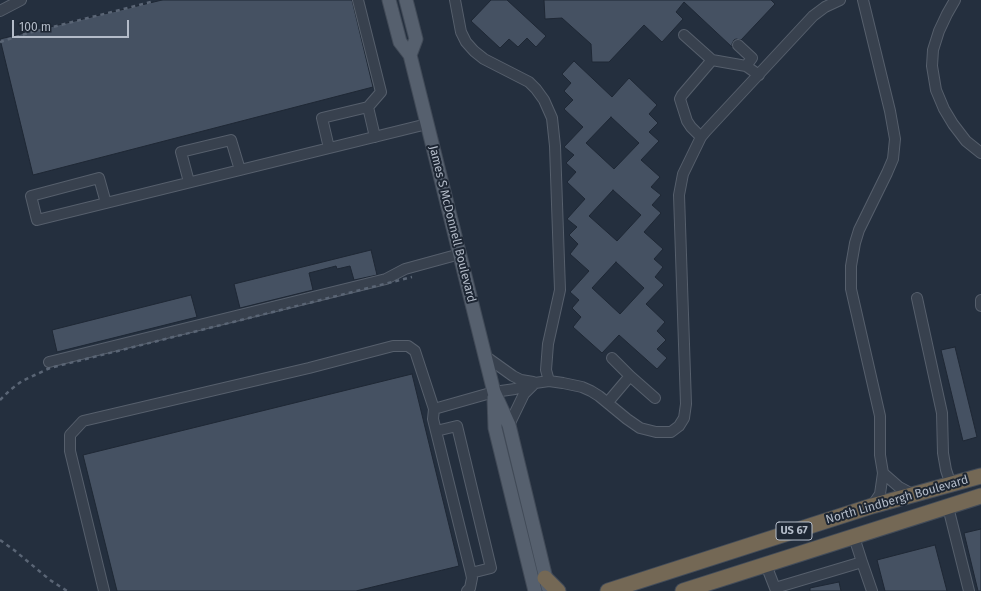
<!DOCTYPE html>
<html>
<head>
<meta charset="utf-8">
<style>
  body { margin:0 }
  #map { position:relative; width:981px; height:591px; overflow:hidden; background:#242f3e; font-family:"Fira Sans",sans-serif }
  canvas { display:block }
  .scale { position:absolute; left:12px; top:20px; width:117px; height:18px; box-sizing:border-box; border:2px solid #b4bcc9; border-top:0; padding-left:5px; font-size:12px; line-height:14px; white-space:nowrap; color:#b4bcc9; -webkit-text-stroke:3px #1d2633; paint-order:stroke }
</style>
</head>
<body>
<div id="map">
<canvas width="981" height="591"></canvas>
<div class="scale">100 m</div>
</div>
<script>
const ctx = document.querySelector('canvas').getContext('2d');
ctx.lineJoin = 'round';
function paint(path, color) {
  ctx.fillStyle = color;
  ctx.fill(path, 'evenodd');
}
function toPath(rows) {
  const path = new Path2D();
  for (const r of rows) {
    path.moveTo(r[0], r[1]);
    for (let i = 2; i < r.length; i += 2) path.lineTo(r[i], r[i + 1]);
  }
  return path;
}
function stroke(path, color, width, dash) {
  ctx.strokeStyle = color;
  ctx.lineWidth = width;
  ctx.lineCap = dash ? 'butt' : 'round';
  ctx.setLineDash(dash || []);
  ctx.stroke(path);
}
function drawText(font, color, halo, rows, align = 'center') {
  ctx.font = font + ' "Fira Sans",sans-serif';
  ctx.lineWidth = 4;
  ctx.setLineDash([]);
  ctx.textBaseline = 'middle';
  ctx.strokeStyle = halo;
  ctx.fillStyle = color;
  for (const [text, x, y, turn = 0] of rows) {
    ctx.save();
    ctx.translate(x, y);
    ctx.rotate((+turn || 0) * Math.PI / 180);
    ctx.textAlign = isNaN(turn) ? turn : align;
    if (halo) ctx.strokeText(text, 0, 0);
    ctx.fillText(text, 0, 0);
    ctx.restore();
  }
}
const building = toPath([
  [162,0,352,0,373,87,33,175,0,39,162,0],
  [491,0,507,0,546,36,536,47,527,38,518,47,509,39,500,48,471,21,491,0],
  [544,0,771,0,775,4,741,40,736,39,734,40,732,44,732,47,684,2,676,12,683,19,662,42,644,25,609,62,592,62,591,44,562,18,545,19,544,0],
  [574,61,612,97,629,78,657,105,649,114,658,123,649,132,659,141,641,160,660,177,651,187,661,195,652,205,661,213,644,232,663,249,654,259,663,267,655,277,664,285,646,304,665,322,657,331,666,340,657,349,667,358,657,369,619,335,602,353,573,327,581,317,572,308,579,300,570,292,589,271,570,254,578,244,569,235,577,227,567,219,585,199,567,182,576,172,566,163,574,155,564,147,583,127,564,109,573,100,564,91,571,83,562,74,574,61],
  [611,117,639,143,614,169,586,143,611,117],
  [613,190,641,215,617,241,589,216,613,190],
  [616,262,644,288,620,314,592,288,616,262],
  [371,250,377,275,354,280,350,266,337,269,336,266,309,273,313,290,240,308,234,284,371,250],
  [191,295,197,317,57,352,52,330,191,295],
  [955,347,977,437,963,441,941,350,955,347],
  [412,374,459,566,356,591,117,591,83,455,412,374],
  [981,529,981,591,978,591,964,533,981,529],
  [935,545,947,591,885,591,877,560,935,545],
  [839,582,841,591,810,591,810,588,839,582]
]);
paint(building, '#455162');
stroke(building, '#1f2835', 1);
const minor = toPath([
  [358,0,381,92,368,107,375,137],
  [455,0,461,32,466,42,474,51,484,59,529,82,536,89,544,100,552,118,555,146,560,290,548,344,546,370,549,381],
  [863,0,890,111,895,139,893,159,887,173,859,230,855,243,851,266,851,289,880,416,880,455,883,473,880,494,872,506],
  [955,0,947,14,939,31,933,50,932,66,936,90,944,109,953,124,966,141,981,153],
  [0,11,21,0],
  [684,35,712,60],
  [738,45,752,58,746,66],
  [701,137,691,127,687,121,680,99,682,95,712,60,746,66,759,75],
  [329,148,322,118,368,107],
  [189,182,181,152,231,140,240,170],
  [106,203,99,178,31,196,37,220,427,124],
  [917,298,942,413,943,453,946,470,951,485],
  [981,300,981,306],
  [485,356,513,376,521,380,533,382],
  [612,358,630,376,655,398],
  [49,362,386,279,405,269,460,254],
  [608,402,630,376],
  [434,409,494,392,515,389,535,383,549,381,563,383,582,387,591,391,599,396,627,419,640,428,656,432,671,432,679,426,684,418,686,404,679,195,683,174,701,137,706,131,813,16,825,7,840,0],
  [509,425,524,394,534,384],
  [436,431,457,426,491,568,471,573],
  [883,473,899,487,914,495],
  [948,507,969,591],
  [862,562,872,591],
  [766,565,775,588,862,562,854,537],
  [104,591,70,451,70,435,83,421,309,368,393,346,408,346,415,351,434,409,433,419,471,573,472,578,470,588,467,591]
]);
const major = toPath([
  [389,0,400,42,410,55,494,392,509,425,548,587],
  [406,0,416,39,410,55],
  [494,398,495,428,535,591]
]);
const highway = toPath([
  [545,578,558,591],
  [608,591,872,506,981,476],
  [683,591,981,496]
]);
stroke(minor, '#565f6c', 12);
stroke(major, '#414a57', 15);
stroke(highway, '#434c59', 17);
stroke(minor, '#38414e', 10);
stroke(major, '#56606e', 13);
stroke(highway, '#746855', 15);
stroke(toPath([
  [0,42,25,34,151,2],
  [0,400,10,390,22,381,50,368,412,277],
  [0,540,14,550,50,580,67,591]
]), '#5a6575', 2.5, [4, 4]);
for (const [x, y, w] of [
  [794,531,36]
]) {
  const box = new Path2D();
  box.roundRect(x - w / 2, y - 9, w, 18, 3);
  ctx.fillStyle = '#1d2633';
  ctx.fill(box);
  stroke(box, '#b4bcc9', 1);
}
drawText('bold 11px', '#b4bcc9', null, [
  ["US 67",794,531]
]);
drawText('12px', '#b4bcc9', '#1d2633', [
  ["James S McDonnell Boulevard",452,224,76],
  ["North Lindbergh Boulevard",897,500,-16]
]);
</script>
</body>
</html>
